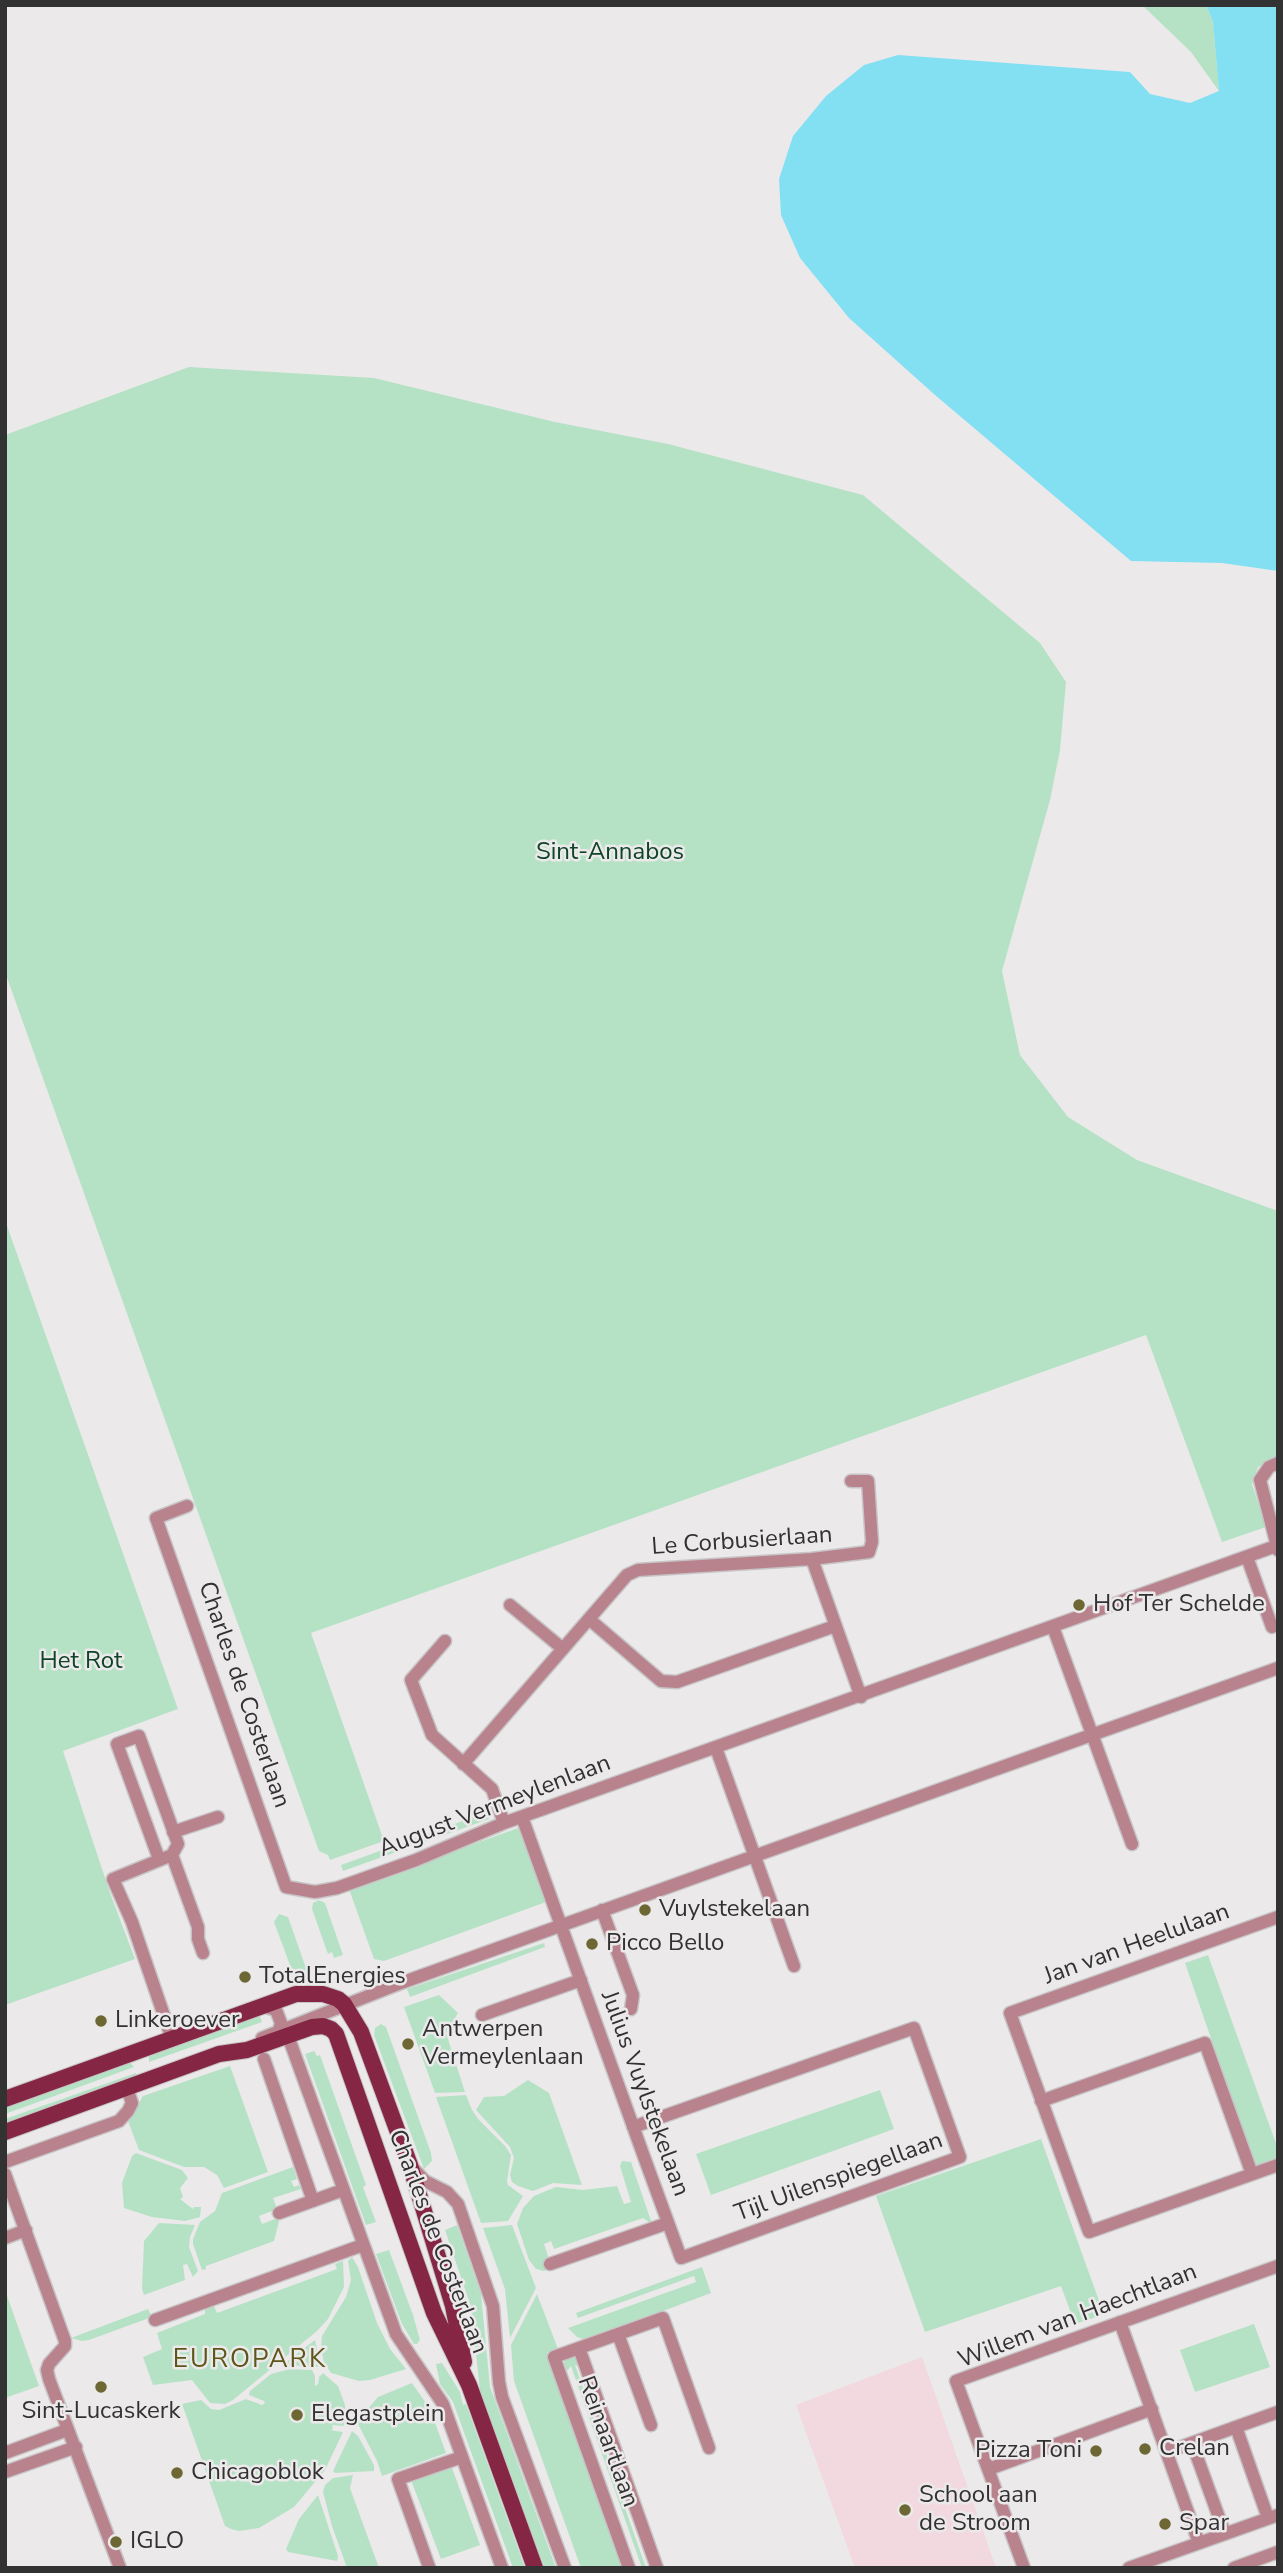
<!DOCTYPE html>
<html>
<head>
<meta charset="utf-8">
<style>
  body { margin:0 }
  #map { position:relative; width:1283px; height:2573px; overflow:hidden; background:#ece9eb; font-family:"Nunito Sans",sans-serif }
  canvas { display:block }
  .frame { position:absolute; inset:0; border:7px solid #333233; pointer-events:none }
</style>
</head>
<body>
<div id="map">
<canvas width="1283" height="2573"></canvas>
<div class="frame"></div>
</div>
<script>
const ctx = document.querySelector('canvas').getContext('2d');
ctx.lineJoin = 'round';
function paint(path, color) {
  ctx.fillStyle = color;
  ctx.fill(path, 'evenodd');
}
function toPath(rows) {
  const path = new Path2D();
  for (const r of rows) {
    path.moveTo(r[0], r[1]);
    for (let i = 2; i < r.length; i += 2) path.lineTo(r[i], r[i + 1]);
  }
  return path;
}
function stroke(path, color, width, dash) {
  ctx.strokeStyle = color;
  ctx.lineWidth = width;
  ctx.lineCap = dash ? 'butt' : 'round';
  ctx.setLineDash(dash || []);
  ctx.stroke(path);
}
function drawText(font, color, halo, rows, align = 'center') {
  ctx.font = font + ' "Nunito Sans",sans-serif';
  ctx.lineWidth = 5;
  ctx.setLineDash([]);
  ctx.textBaseline = 'middle';
  ctx.strokeStyle = halo;
  ctx.fillStyle = color;
  for (const [text, x, y, turn = 0] of rows) {
    ctx.save();
    ctx.translate(x, y);
    ctx.rotate((+turn || 0) * Math.PI / 180);
    ctx.textAlign = isNaN(turn) ? turn : align;
    if (halo) ctx.strokeText(text, 0, 0);
    ctx.fillText(text, 0, 0);
    ctx.restore();
  }
}
paint(toPath([
  [922,2357,996,2568,855,2568,796,2405]
]), '#f2d8df');
paint(toPath([
  [1142,5,1206,5,1213,22,1219,91,1191,52],
  [189,367,374,378,555,422,668,444,863,495,1040,643,1066,682,1060,750,1050,800,1002,971,1020,1055,1068,1117,1137,1160,1278,1211,1278,1456,1258,1467,1252,1484,1266,1527,1222,1542,1146,1335,311,1633,384,1841,330,1860,328,1855,319,1851,5,972,5,435],
  [5,1220,178,1709,63,1751,110,1893,135,1959,5,2005],
  [493,1810,494,1813,489,1819,343,1871,341,1865],
  [518,1828,546,1902,384,1961,374,1959,349,1889],
  [319,1900,325,1903,343,1955,334,1958,332,1952,328,1954,312,1909,313,1903],
  [279,1914,288,1917,307,1971,294,1976,274,1922],
  [544,1943,545,1947,410,1997,407,1989],
  [1208,1955,1278,2149,1278,2158,1255,2166,1185,1963],
  [439,1995,458,2013,446,2033,465,2092,435,2093,404,2007],
  [259,2014,262,2022,149,2062,149,2055],
  [381,2024,386,2027,431,2153,432,2161,424,2169,374,2035,375,2028],
  [314,2051,317,2056,320,2055,366,2185,363,2187,376,2222,366,2225,305,2054],
  [129,2061,134,2067,5,2114,5,2104],
  [230,2066,268,2172,224,2188,217,2175,204,2167,184,2167,139,2150,128,2121,143,2096],
  [136,2073,137,2078,5,2127,5,2119],
  [528,2080,549,2093,582,2185,553,2183,533,2191,518,2186,512,2182,510,2175,514,2158,510,2147,476,2110,484,2097,504,2096],
  [880,2090,894,2129,711,2195,696,2154],
  [466,2095,472,2110,479,2120,505,2146,511,2155,507,2181,508,2185,523,2196,508,2221,481,2223,436,2097],
  [1041,2139,1103,2312,1102,2315,1075,2324,1061,2286,925,2332,876,2196],
  [136,2153,182,2170,188,2178,180,2188,183,2197,180,2199,193,2209,194,2207,201,2207,200,2217,185,2221,152,2217,124,2208,122,2183,132,2156],
  [622,2161,631,2162,652,2224,643,2218,554,2249,551,2241,544,2244,552,2268,544,2271,536,2269,529,2260,517,2224,523,2208,534,2196,556,2187,583,2190,617,2186,624,2204,631,2202,620,2166],
  [293,2167,297,2179,291,2181,294,2187,299,2185,301,2189,273,2198,277,2209,259,2216,262,2224,280,2217,274,2241,206,2266,206,2269,202,2270,193,2244,193,2239,200,2222,215,2211,222,2193],
  [159,2223,195,2225,190,2237,189,2247,198,2271,193,2277,187,2264,183,2265,185,2280,144,2295,142,2289,144,2241],
  [457,2225,481,2294,490,2387,556,2568,543,2568,480,2391,471,2307,445,2230],
  [512,2225,536,2288,510,2338,505,2289,483,2228],
  [389,2250,413,2315,420,2340,417,2344,414,2344,402,2324,376,2254],
  [352,2257,358,2267,377,2323,390,2349,406,2369,370,2380,359,2381,331,2373,324,2363,321,2348,322,2336,346,2297,351,2280,348,2261],
  [343,2261,344,2287,328,2319,317,2331,233,2400,225,2404,210,2403,192,2380,153,2385,143,2357,162,2349,157,2333,205,2314,205,2308,213,2304,217,2313,337,2269,335,2264],
  [702,2267,711,2293,586,2340,577,2337,568,2328,696,2282,694,2276,578,2318,576,2313],
  [5,2290,39,2386,5,2398],
  [537,2294,558,2349,547,2353,622,2568,581,2568,514,2381,511,2345],
  [148,2309,152,2317,89,2340,82,2341,71,2338],
  [1254,2324,1270,2367,1195,2392,1180,2350],
  [315,2340,320,2364,318,2367,287,2365,286,2362],
  [568,2356,576,2356,581,2366,575,2365,646,2568,642,2568,571,2366,567,2371,564,2363],
  [442,2363,460,2392,463,2405,466,2404,525,2568,513,2568,453,2402,440,2384,436,2364],
  [290,2369,312,2370,315,2376,315,2386,318,2384,319,2377,323,2373,338,2386,345,2405,346,2423,343,2426,332,2425,333,2429,330,2430,343,2432,325,2470,294,2507,259,2528,239,2531,231,2529,225,2526,182,2404,201,2400,211,2409,219,2410,246,2399,262,2405,265,2403,264,2401,249,2395,250,2391,271,2374],
  [412,2383,430,2409,446,2453,382,2476,377,2461,357,2422,378,2397],
  [352,2431,358,2436,374,2465,374,2471,335,2473,333,2471],
  [451,2465,480,2545,441,2559,411,2480],
  [353,2475,350,2488,379,2568,347,2568,332,2526,323,2492,325,2485,333,2478],
  [318,2495,338,2556,337,2561,288,2552,286,2549,299,2519]
]), '#b5e2c5');
paint(toPath([
  [1206,5,1278,5,1278,571,1222,563,1131,561,935,395,849,318,800,258,781,215,779,179,793,136,826,96,864,65,898,55,1130,72,1150,94,1190,103,1219,91,1213,22]
]), '#83e0f3');
const minor = toPath([
  [1278,1463,1269,1467,1260,1480,1278,1550],
  [187,1506,156,1518,286,1887,315,1892,337,1888,416,1860,504,1823,1276,1546],
  [1247,1557,1272,1627],
  [812,1559,861,1697],
  [510,1605,563,1649],
  [589,1619,661,1681,677,1682,835,1626],
  [1053,1627,1132,1844],
  [445,1641,411,1680,432,1735,492,1789,504,1823],
  [716,1748,794,1966],
  [463,1764,627,1575,638,1570,812,1559,869,1552,872,1542,868,1481,851,1481],
  [522,1817,643,2154,681,2258,960,2157,914,2028,633,2127],
  [173,1832,218,1817],
  [172,1855,198,1927,198,1939,203,1953],
  [159,1859,117,1744,139,1736,178,1844,172,1855,113,1879,132,1922,172,2039],
  [602,1910,633,1995,631,2009],
  [1278,1917,1010,2013,1089,2232,1278,2165],
  [263,2006,276,2010,281,2023,279,2030],
  [482,2015,581,1980],
  [288,2036,396,2334,443,2404,502,2568],
  [262,2038,401,1983,1278,1668],
  [264,2059,313,2201],
  [1041,2101,1205,2043,1252,2174],
  [5,2162,119,2121,128,2111,132,2103,127,2088],
  [412,2167,425,2181,447,2192,458,2204,493,2306,499,2382,502,2397,565,2568],
  [5,2174,65,2341,65,2346,49,2364,47,2370,49,2379,120,2568],
  [279,2213,343,2190],
  [5,2238,26,2230],
  [550,2264,668,2223],
  [155,2320,363,2245],
  [1120,2322,1199,2543],
  [618,2334,651,2425],
  [579,2348,657,2568],
  [1192,2443,1225,2534],
  [1167,2452,1236,2427],
  [5,2453,67,2430],
  [989,2469,1152,2409],
  [5,2472,76,2447],
  [1268,2518,1236,2427,1278,2412],
  [429,2567,398,2479,462,2457],
  [629,2568,554,2357,663,2318,709,2448],
  [1024,2568,956,2381,1278,2266],
  [1129,2568,1278,2515],
  [1234,2568,1278,2552]
]);
const major = toPath([
  [5,2099,296,1994,323,1994,338,1999,344,2004,361,2032,410,2165,453,2306,464,2362],
  [5,2132,219,2054,247,2050,312,2027,323,2026,331,2029,336,2034,434,2313,469,2385,535,2568]
]);
stroke(minor, '#c7c4c6', 15);
stroke(major, '#c7c4c6', 18);
stroke(minor, '#b9838e', 12);
stroke(major, '#852744', 16);
for (const [x, y, r, color] of [
  [1079,1605,7,"#6c6733"],
  [645,1910,7,"#6c6733"],
  [592,1944,7,"#6c6733"],
  [245,1977,7,"#6c6733"],
  [101,2021,7,"#6c6733"],
  [408,2044,7,"#6c6733"],
  [101,2387,7,"#6c6733"],
  [297,2415,7,"#6c6733"],
  [1145,2449,7,"#6c6733"],
  [1096,2451,7,"#6c6733"],
  [177,2473,7,"#6c6733"],
  [905,2510,7,"#6c6733"],
  [1165,2524,7,"#6c6733"],
  [116,2542,7,"#6c6733"]
]) {
  const dot = new Path2D();
  dot.arc(x, y, r, 0, 2 * Math.PI);
  ctx.fillStyle = color;
  ctx.fill(dot);
  stroke(dot, '#ece9eb', 2.5);
}
drawText('24px', '#0e4428', '#ece9eb', [
  ["Sint-Annabos",610,853],
  ["Het Rot",81,1662]
]);
drawText('24px', '#333233', '#ece9eb', [
  ["Le Corbusierlaan",742,1542,-4],
  ["Charles de Costerlaan",243,1695,71],
  ["August Vermeylenlaan",495,1807,-21],
  ["Jan van Heelulaan",1137,1945,-20],
  ["Julius Vuylstekelaan",644,2094,70],
  ["Tijl Uilenspiegellaan",839,2178,-20],
  ["Charles de Costerlaan",437,2242,69],
  ["Willem van Haechtlaan",1078,2317,-21],
  ["Reinaartlaan",607,2442,70]
]);
drawText('24px', '#333233', '#ece9eb', [
  ["Hof Ter Schelde",1093,1605],
  ["Vuylstekelaan",659,1910],
  ["Picco Bello",606,1944],
  ["TotalEnergies",259,1977],
  ["Linkeroever",115,2021],
  ["Antwerpen",422,2030],
  ["Vermeylenlaan",422,2058],
  ["Sint-Lucaskerk",101,2412,"center"],
  ["Elegastplein",311,2415],
  ["Crelan",1159,2449],
  ["Pizza Toni",1082,2451,"right"],
  ["Chicagoblok",191,2473],
  ["School aan",919,2496],
  ["de Stroom",919,2524],
  ["Spar",1179,2524],
  ["IGLO",130,2542]
], 'left');
ctx.letterSpacing = '2px';
drawText('26px', '#5c5619', '#ece9eb', [
  ["EUROPARK",250,2361]
]);
ctx.letterSpacing = '0px';
</script>
</body>
</html>
